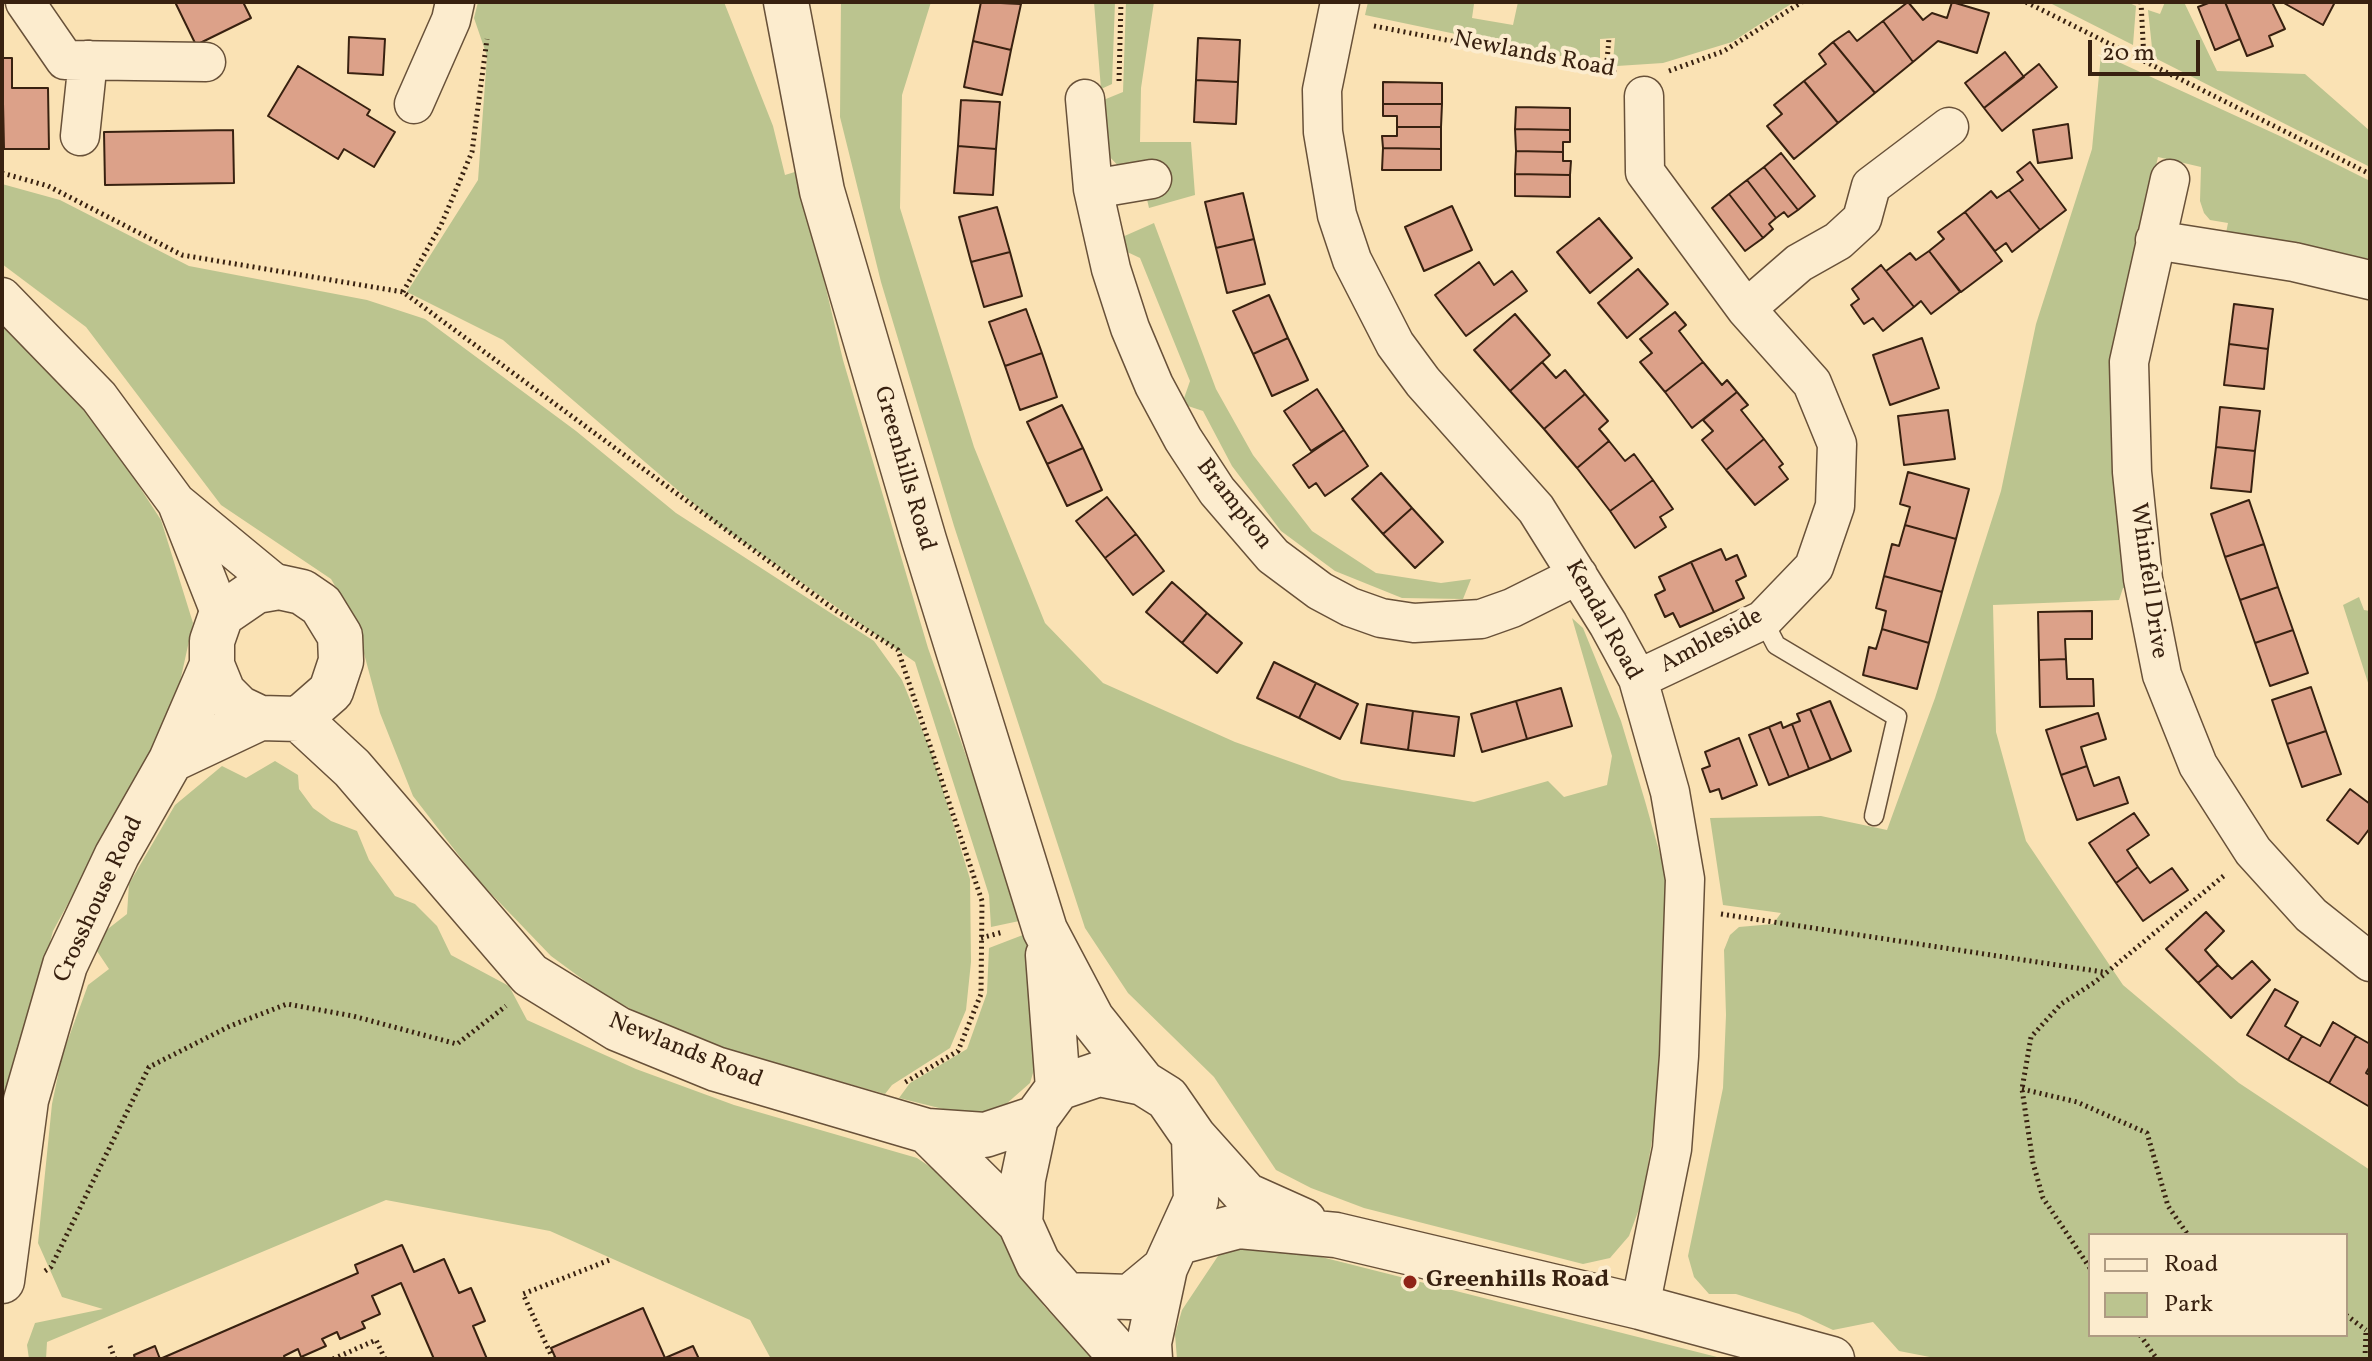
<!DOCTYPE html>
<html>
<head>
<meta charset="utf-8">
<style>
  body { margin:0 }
  #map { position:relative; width:2372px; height:1361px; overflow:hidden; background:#fae2b4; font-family:Vollkorn,serif }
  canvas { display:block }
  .frame { position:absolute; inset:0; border:4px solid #382110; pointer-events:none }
  .legend { position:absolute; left:2088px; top:1233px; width:260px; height:104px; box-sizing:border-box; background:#fcecce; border:2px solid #ae9b82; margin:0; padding:10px 14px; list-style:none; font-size:24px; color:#382110 }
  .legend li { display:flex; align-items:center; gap:16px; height:40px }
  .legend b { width:40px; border:2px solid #ae9b82 }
  .scale { position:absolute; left:2088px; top:40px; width:112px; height:36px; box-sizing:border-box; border:4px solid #382110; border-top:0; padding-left:10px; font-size:24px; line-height:28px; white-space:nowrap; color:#382110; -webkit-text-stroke:6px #fcecce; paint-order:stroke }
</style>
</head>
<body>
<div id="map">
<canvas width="2372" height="1361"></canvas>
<div class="frame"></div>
<ul class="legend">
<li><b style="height:10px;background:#fcecce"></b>Road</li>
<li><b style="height:22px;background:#bbc48f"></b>Park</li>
</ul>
<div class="scale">20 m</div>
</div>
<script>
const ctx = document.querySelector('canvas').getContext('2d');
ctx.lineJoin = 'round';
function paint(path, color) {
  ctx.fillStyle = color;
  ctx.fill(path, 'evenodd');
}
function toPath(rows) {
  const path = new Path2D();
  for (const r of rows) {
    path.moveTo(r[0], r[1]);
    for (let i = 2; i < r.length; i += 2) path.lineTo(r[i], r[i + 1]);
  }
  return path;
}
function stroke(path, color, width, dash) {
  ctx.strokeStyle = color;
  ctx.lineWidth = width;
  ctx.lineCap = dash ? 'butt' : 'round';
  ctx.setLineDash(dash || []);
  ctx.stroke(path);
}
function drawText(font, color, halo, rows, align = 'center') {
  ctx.font = font + ' Vollkorn,serif';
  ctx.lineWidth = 8;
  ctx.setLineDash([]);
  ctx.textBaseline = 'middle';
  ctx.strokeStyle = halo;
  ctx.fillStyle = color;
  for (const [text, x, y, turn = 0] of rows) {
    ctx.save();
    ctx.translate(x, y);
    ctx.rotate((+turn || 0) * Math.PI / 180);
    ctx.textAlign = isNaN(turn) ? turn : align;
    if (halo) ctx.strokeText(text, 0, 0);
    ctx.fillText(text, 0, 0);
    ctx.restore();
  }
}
paint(toPath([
  [478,2,724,2,773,126,785,175,798,171,843,360,928,648,1024,920,991,927,989,895,915,662,716,523,503,340,407,292,478,180,487,56,474,18],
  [841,2,931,2,902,95,900,208,974,447,1045,623,1103,683,1235,742,1342,780,1474,802,1548,781,1564,797,1607,785,1612,756,1572,618,1583,628,1621,721,1645,801,1663,865,1671,923,1665,1061,1642,1201,1629,1236,1610,1258,1583,1264,1364,1208,1311,1188,1276,1170,1214,1077,1128,993,1085,928,954,526,881,282,840,117],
  [1094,2,1115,2,1112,84,1101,89],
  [1126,2,1154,2,1141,88,1140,142,1191,142,1195,195,1149,208,1146,195,1106,153,1101,101,1123,92],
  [1368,2,1465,2,1474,4,1472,18,1513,25,1518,2,1794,2,1732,42,1663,63,1617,66,1613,62,1615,38,1600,39,1600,62,1594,63,1365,15],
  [2048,2,2127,2,2136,6,2133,45],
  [2165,2,2184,2,2217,71,2305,74,2370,131,2370,167,2153,57,2148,10,2160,14],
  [2101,54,2282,137,2370,181,2370,259,2226,233,2228,223,2210,220,2204,213,2200,201,2201,167,2158,157,2115,341,2129,588,2123,588,2119,600,1993,605,1996,732,2026,841,2123,985,2239,1083,2370,1170,2370,1359,1940,1359,1899,1351,1873,1322,1833,1330,1799,1314,1736,1294,1709,1294,1694,1277,1688,1256,1723,1088,1726,1015,1724,950,1730,935,1739,927,1773,924,1781,913,1723,905,1710,818,1821,816,1887,830,1935,698,2001,491,2036,324,2092,149],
  [2090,1235,2346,1235,2346,1335,2090,1335],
  [2,184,60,200,189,266,367,300,425,319,576,431,676,513,874,641,902,680,932,754,970,879,971,962,966,1010,950,1048,892,1085,885,1094,689,1039,604,995,551,956,477,879,413,796,380,713,355,620,331,579,221,505,86,327,2,264],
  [1154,223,1216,389,1253,455,1312,531,1376,573,1441,583,1471,579,1463,599,1402,598,1335,571,1281,531,1232,466,1203,411,1182,404,1190,381,1140,258,1123,250,1120,238],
  [2,322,74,386,161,520,193,623,174,709,53,931,2,1124],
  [2359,597,2364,610,2370,611,2370,689,2343,605],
  [275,761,298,775,299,789,313,808,331,821,357,831,369,860,395,896,415,904,437,926,451,955,509,986,527,1020,636,1069,734,1105,917,1158,962,1188,992,1221,1044,1306,1081,1346,1095,1341,1107,1359,771,1359,750,1320,550,1231,386,1200,47,1342,46,1359,29,1359,27,1345,35,1323,103,1309,62,1297,38,1243,52,1104,62,1056,88,985,109,969,97,951,104,932,127,914,129,884,175,805,222,766,246,778],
  [1028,933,1039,1053,1030,1083,1005,1105,971,1116,899,1098,910,1083,967,1049,987,993,989,948],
  [1270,1244,1725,1359,1177,1359,1175,1334,1182,1310,1220,1253]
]), '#bbc48f');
const building = toPath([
  [175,2,243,2,251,18,196,45,175,2],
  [981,2,1021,4,1011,50,973,41,981,2],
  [1908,2,1923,20,1932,13,1947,18,1952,2,1989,13,1977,53,1938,41,1913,62,1883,21,1908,2],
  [2211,2,2225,2,2240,39,2215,50,2198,7,2211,2],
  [2225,2,2272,2,2285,29,2269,36,2273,46,2247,56,2225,2],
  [2282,2,2335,2,2323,25,2282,2],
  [1883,21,1913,62,1875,93,1833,42,1849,31,1857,41,1883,21],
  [349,37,385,39,383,75,348,73,349,37],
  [1198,38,1240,40,1238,82,1196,80,1198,38],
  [973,41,1011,50,1002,95,964,87,973,41],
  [1833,42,1875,93,1838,123,1804,81,1826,64,1819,54,1833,42],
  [2005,52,2024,77,1984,108,1965,83,2005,52],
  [2,58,12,58,12,88,48,88,49,149,4,149,2,58],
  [2039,64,2057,87,2002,131,1984,108,2039,64],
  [298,66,370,110,367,115,395,132,374,167,344,149,338,159,268,116,298,66],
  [1196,80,1238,82,1236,124,1194,122,1196,80],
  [1804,81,1838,123,1794,159,1767,126,1782,114,1774,105,1804,81],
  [1383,82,1442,83,1442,104,1383,104,1383,82],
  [961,100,1000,102,996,149,958,146,961,100],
  [1383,104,1442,104,1441,127,1397,127,1397,116,1383,116,1383,104],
  [1516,107,1570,108,1570,130,1515,129,1516,107],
  [2068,124,2072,158,2038,163,2033,130,2068,124],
  [1397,127,1441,127,1441,149,1383,148,1382,136,1397,136,1397,127],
  [1515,129,1570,130,1570,142,1563,142,1563,152,1516,151,1515,129],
  [233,130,234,183,105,185,104,132,233,130],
  [958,146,996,149,993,195,954,193,958,146],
  [1383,148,1441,149,1441,170,1382,170,1383,148],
  [1516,151,1563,152,1563,161,1571,161,1570,175,1515,174,1516,151],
  [1781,153,1815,196,1798,210,1764,167,1781,153],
  [2030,162,2066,210,2040,230,2009,190,2023,180,2017,172,2030,162],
  [1764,167,1798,210,1788,217,1784,212,1776,218,1747,180,1764,167],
  [1515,174,1570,175,1570,197,1515,196,1515,174],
  [1747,180,1776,218,1769,224,1773,229,1763,238,1729,194,1747,180],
  [2009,190,2040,230,2012,252,2006,243,1995,251,1965,212,1991,191,1997,198,2009,190],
  [1243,193,1254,239,1216,248,1205,202,1243,193],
  [1729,194,1763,238,1745,251,1712,208,1729,194],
  [1452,206,1472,250,1424,271,1405,227,1452,206],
  [997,207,1010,252,971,262,959,217,997,207],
  [1965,212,2002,261,1961,292,1929,251,1944,239,1938,232,1965,212],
  [1599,218,1632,258,1590,293,1557,252,1599,218],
  [1254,239,1265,284,1227,293,1216,248,1254,239],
  [1929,251,1960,292,1931,314,1921,301,1914,307,1886,271,1910,253,1916,260,1929,251],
  [1010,252,1022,296,984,307,971,262,1010,252],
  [1479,262,1494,285,1512,271,1527,291,1466,336,1435,295,1479,262],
  [1881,265,1914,307,1883,331,1873,318,1864,324,1851,305,1859,299,1852,289,1881,265],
  [1638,269,1668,304,1627,338,1598,303,1638,269],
  [1269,295,1288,338,1253,354,1233,311,1269,295],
  [2234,304,2273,309,2268,349,2229,344,2234,304],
  [1026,309,1042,353,1005,366,989,322,1026,309],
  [1675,312,1686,325,1679,331,1703,362,1665,392,1640,362,1652,353,1640,339,1675,312],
  [1515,314,1550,355,1510,391,1474,350,1515,314],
  [1288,338,1308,380,1272,396,1253,354,1288,338],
  [1922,338,1939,388,1890,405,1873,355,1922,338],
  [2229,344,2268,349,2264,389,2224,385,2229,344],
  [1042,353,1057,397,1020,410,1005,366,1042,353],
  [1542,362,1556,378,1565,370,1585,394,1544,429,1510,391,1542,362],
  [1703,362,1722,385,1727,380,1737,392,1692,428,1665,392,1703,362],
  [1317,389,1344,430,1311,451,1284,411,1317,389],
  [1737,392,1748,405,1741,410,1764,439,1726,470,1702,440,1713,431,1703,420,1737,392],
  [1585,394,1608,421,1599,429,1609,441,1577,468,1544,429,1585,394],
  [1062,405,1083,448,1047,464,1027,422,1062,405],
  [2220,407,2260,411,2255,451,2216,447,2220,407],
  [1948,410,1955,459,1904,465,1898,416,1948,410],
  [1344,430,1368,466,1325,496,1316,483,1309,488,1293,465,1344,430],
  [1764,439,1783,464,1779,467,1788,479,1755,505,1726,470,1764,439],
  [1609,441,1625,461,1634,454,1653,480,1610,511,1577,468,1609,441],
  [2216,447,2255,451,2251,492,2211,488,2216,447],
  [1083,448,1102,490,1067,506,1047,464,1083,448],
  [1908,472,1969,489,1956,539,1905,525,1910,507,1900,504,1908,472],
  [1381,473,1412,508,1383,534,1352,499,1381,473],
  [1653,480,1673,509,1660,517,1666,527,1635,548,1610,511,1653,480],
  [1107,497,1136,534,1105,558,1076,521,1107,497],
  [2249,500,2264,544,2225,557,2211,514,2249,500],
  [1412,508,1443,542,1415,568,1383,534,1412,508],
  [1905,525,1956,539,1942,592,1884,576,1892,544,1899,546,1905,525],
  [1136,534,1164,571,1133,595,1105,558,1136,534],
  [2264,544,2278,587,2240,600,2225,557,2264,544],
  [1721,549,1726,560,1737,555,1746,576,1736,581,1744,598,1714,612,1691,562,1721,549],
  [1691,562,1714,612,1680,627,1673,613,1665,617,1655,595,1665,590,1659,577,1691,562],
  [1884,576,1942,592,1929,643,1882,629,1886,611,1876,608,1884,576],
  [1172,582,1207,613,1182,643,1146,612,1172,582],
  [2278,587,2293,630,2255,643,2240,600,2278,587],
  [2092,611,2092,639,2065,639,2066,659,2039,660,2038,612,2092,611],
  [1207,613,1242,643,1217,673,1182,643,1207,613],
  [1882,629,1929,643,1917,689,1863,675,1869,647,1876,649,1882,629],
  [2293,630,2308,673,2270,686,2255,643,2293,630],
  [2066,659,2067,679,2093,679,2094,706,2040,707,2039,660,2066,659],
  [1274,662,1316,683,1299,718,1257,698,1274,662],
  [1316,683,1358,704,1340,739,1299,718,1316,683],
  [2311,687,2326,731,2287,744,2272,700,2311,687],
  [1561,688,1572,726,1527,739,1516,701,1561,688],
  [1516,701,1527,739,1482,752,1471,714,1516,701],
  [1830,701,1851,751,1831,760,1810,709,1830,701],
  [1367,704,1413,711,1408,750,1361,743,1367,704],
  [1810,709,1831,760,1809,769,1792,724,1800,721,1797,714,1810,709],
  [1413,711,1459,717,1454,756,1408,750,1413,711],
  [2098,713,2106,739,2081,747,2087,766,2061,775,2046,730,2098,713],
  [1781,722,1783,728,1792,724,1809,769,1789,777,1769,727,1781,722],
  [1769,727,1789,777,1769,785,1749,735,1769,727],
  [2326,731,2341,774,2302,787,2287,744,2326,731],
  [1739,738,1757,785,1722,799,1719,789,1710,792,1702,769,1710,766,1705,752,1739,738],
  [2087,766,2094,786,2119,777,2128,803,2077,820,2061,775,2087,766],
  [2350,789,2370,804,2370,828,2358,844,2327,820,2350,789],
  [2134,813,2149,835,2127,850,2138,867,2116,883,2089,843,2134,813],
  [2138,867,2150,883,2172,868,2188,890,2143,921,2116,883,2138,867],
  [2206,912,2224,931,2205,950,2218,965,2198,983,2166,949,2206,912],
  [2252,961,2270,980,2231,1018,2198,983,2218,965,2232,979,2252,961],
  [2275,989,2298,1002,2285,1026,2302,1036,2288,1060,2247,1035,2275,989],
  [2333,1022,2356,1036,2329,1083,2288,1060,2302,1036,2320,1046,2333,1022],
  [2356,1036,2370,1044,2370,1066,2366,1073,2370,1075,2370,1107,2329,1083,2356,1036],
  [402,1245,414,1272,444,1259,459,1293,471,1288,485,1321,473,1326,487,1359,434,1359,401,1283,372,1296,380,1314,362,1322,365,1328,340,1339,337,1332,322,1339,326,1346,301,1357,298,1349,284,1356,285,1359,160,1359,358,1273,355,1265,402,1245],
  [643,1308,665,1358,693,1346,699,1359,556,1359,551,1348,643,1308],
  [155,1346,160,1359,135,1359,134,1355,155,1346]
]);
paint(building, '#dca189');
stroke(building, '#382110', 2);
const service = toPath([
  [1763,620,1776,645,1897,717,1874,816]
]);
const minor = toPath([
  [25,2,65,60,206,62],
  [1340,2,1322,90,1323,132,1337,215,1352,260,1395,344,1423,382,1536,509,1608,624,1638,679,1670,792,1685,879,1679,1056,1672,1149,1640,1307],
  [1085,99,1093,189,1111,269,1130,328,1154,385,1183,439,1217,491,1273,556,1320,591,1350,607,1381,618,1414,623,1481,619,1512,608,1578,575],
  [414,104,451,20,455,2],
  [80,136,88,60],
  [2170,179,2129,362,2132,472,2143,579,2162,675,2198,765,2253,851,2311,915,2370,962],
  [1093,189,1152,179],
  [2155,240,2294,262,2370,280],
  [2,297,99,397,176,502,279,587],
  [1746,309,1799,263,1838,241,1862,219,1871,186,1949,127],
  [178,506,221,615],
  [1638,679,1763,620,1814,567,1835,506,1837,444,1812,383,1746,309,1645,172,1644,96]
]);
const tertiary = toPath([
  [786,2,822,191,924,540,1045,930,1092,1019,1143,1083],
  [279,587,302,592,321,605,340,636,341,661,331,691,299,719,260,718,239,708,223,692,212,665,212,641,221,615,256,591,279,587],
  [299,719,352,768,530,975,618,1029,716,1069,927,1131,985,1135,1036,1118],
  [171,760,260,718],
  [1048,955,1058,1088],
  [1099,1074,1143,1083,1167,1098,1194,1137,1196,1200,1165,1268,1130,1297,1066,1295,1038,1263,1020,1223,1023,1179,1036,1118,1058,1088,1099,1074],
  [927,1131,1020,1223],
  [1194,1137,1246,1195,1304,1221],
  [1179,1242,1239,1226,1336,1235,1640,1307,1832,1359],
  [2,1281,26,1100,65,965,117,855,171,760,212,665],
  [1066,1295,1123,1359],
  [1150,1359,1149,1343,1165,1268]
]);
stroke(service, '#685139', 21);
stroke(minor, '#685139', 41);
stroke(tertiary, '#685139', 47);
stroke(toPath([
  [2026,2,2370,174],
  [2141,2,2144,60],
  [1374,26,1616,73],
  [1669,71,1724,51,1802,2],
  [1606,72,1609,38],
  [1119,81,1121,2],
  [2,173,48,186,182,255,403,292,835,610,898,650,982,901,981,994,958,1051,904,1083],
  [403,292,441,225,472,152,487,39],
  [1721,914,2103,972],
  [981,938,1003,932],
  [2022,1089,2077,1102,2147,1133,2168,1206,2188,1235],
  [2090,1268,2043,1198,2033,1163,2022,1089,2031,1037,2061,1004,2095,982,2226,874],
  [45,1271,51,1267,149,1067,230,1026,287,1004,353,1016,457,1044,506,1006],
  [2346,1315,2366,1330],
  [2140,1335,2157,1359],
  [110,1346,115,1359],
  [333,1359,376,1340,385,1359],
  [553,1359,523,1294,612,1259],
  [2365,1359,2366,1330]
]), '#382110', 5, [2, 4]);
stroke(service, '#fcecce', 18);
stroke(minor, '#fcecce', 38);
stroke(tertiary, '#fcecce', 44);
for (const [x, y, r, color] of [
  [1410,1282,8,"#8f2418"]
]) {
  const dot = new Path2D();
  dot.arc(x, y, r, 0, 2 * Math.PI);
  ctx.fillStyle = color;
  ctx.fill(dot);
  stroke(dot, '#fcecce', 3);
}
drawText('24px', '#382110', '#fcecce', [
  ["Newlands Road",1534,56,11],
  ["Greenhills Road",903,469,74],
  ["Brampton",1233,505,52],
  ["Whinfell Drive",2147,581,82],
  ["Kendal Road",1602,621,61],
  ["Ambleside",1712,642,-28],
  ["Crosshouse Road",100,900,-65],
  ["Newlands Road",685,1052,22]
]);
drawText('bold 24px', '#382110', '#fcecce', [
  ["Greenhills Road",1426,1282]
], 'left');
</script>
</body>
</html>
